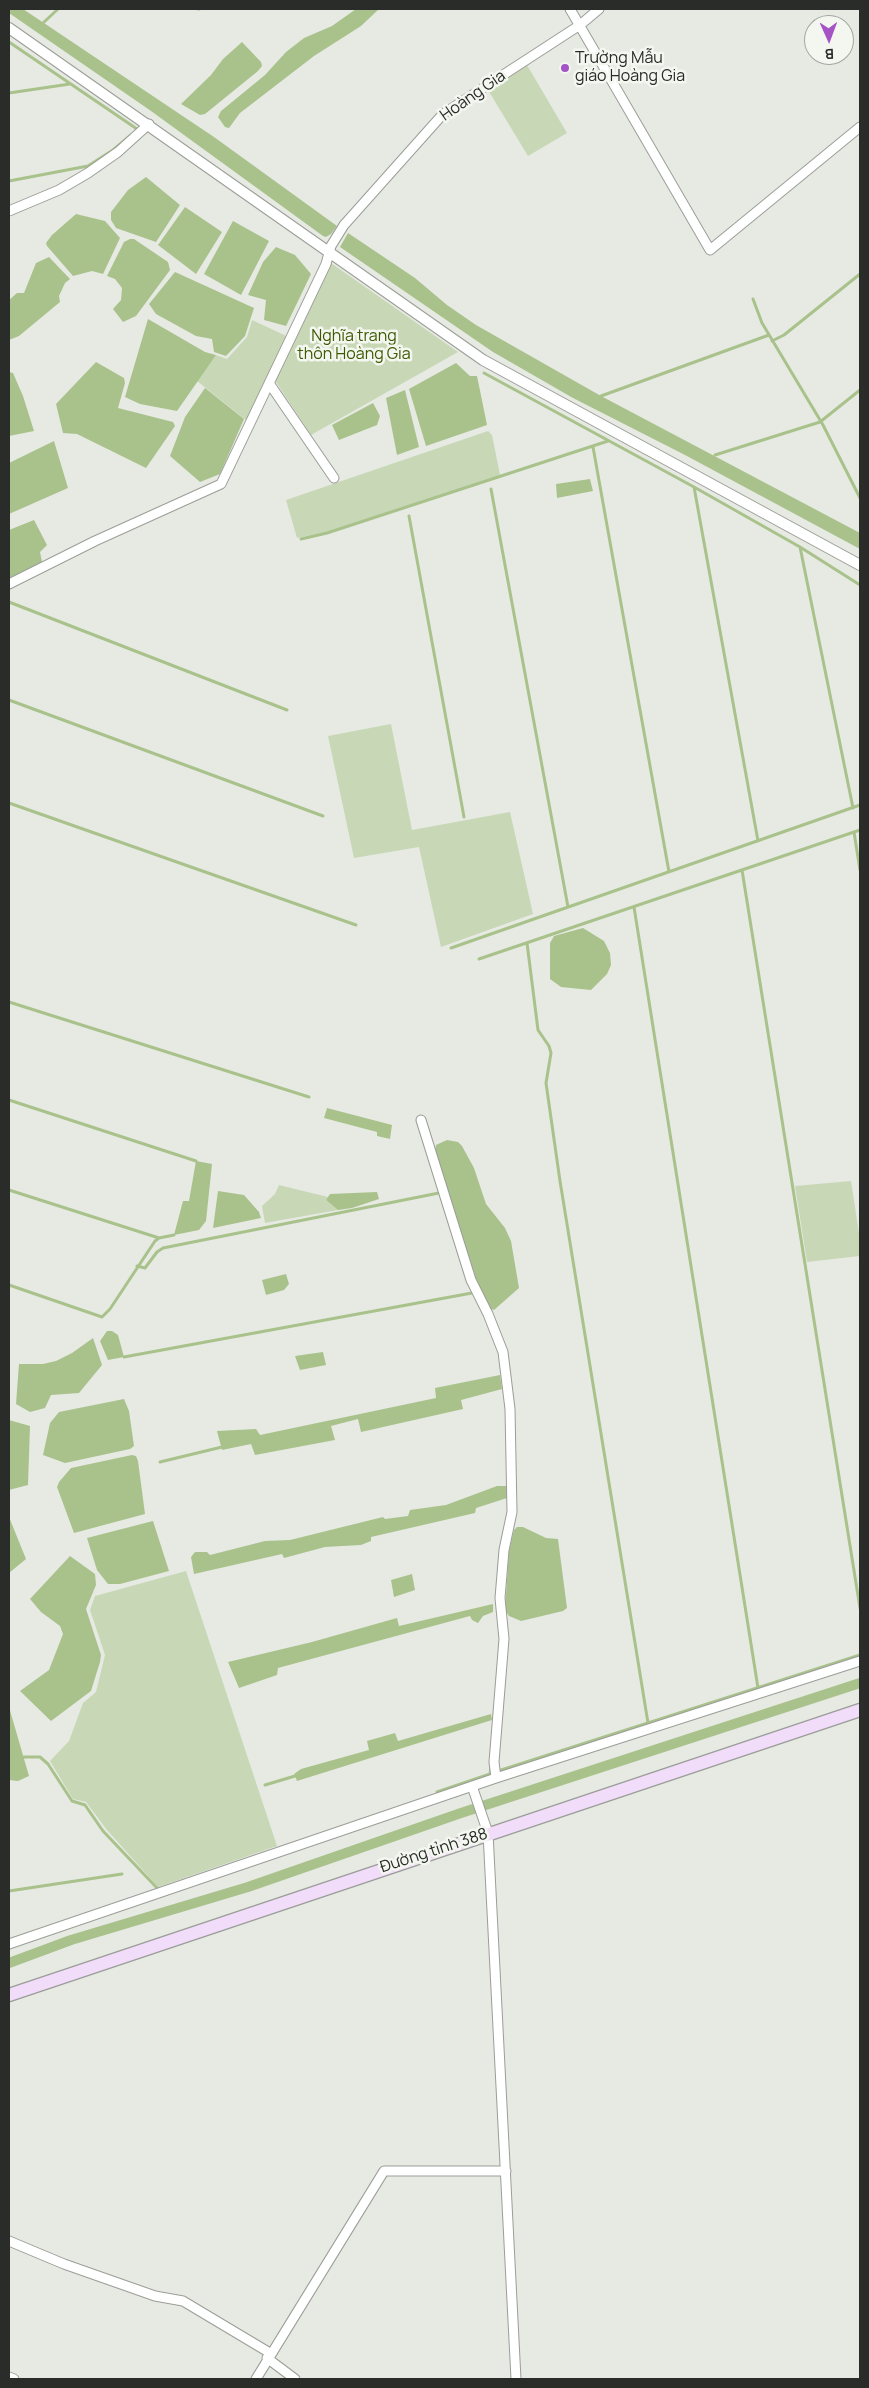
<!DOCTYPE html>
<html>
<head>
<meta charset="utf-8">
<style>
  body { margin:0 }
  #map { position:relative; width:869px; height:2388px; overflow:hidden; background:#e6eae3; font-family:Manrope,sans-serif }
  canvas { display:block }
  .frame { position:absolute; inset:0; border:10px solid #2a2c29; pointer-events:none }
  .north { position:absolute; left:804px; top:15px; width:50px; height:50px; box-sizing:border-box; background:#f4f7f0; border:1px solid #a3a6a0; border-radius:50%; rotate:178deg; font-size:14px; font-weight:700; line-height:20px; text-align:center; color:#2a2c29 }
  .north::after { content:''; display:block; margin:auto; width:18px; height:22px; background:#a454c5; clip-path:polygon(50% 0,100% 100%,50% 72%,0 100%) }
</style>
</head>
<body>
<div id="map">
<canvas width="869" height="2388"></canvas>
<div class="frame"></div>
<div class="north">B</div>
</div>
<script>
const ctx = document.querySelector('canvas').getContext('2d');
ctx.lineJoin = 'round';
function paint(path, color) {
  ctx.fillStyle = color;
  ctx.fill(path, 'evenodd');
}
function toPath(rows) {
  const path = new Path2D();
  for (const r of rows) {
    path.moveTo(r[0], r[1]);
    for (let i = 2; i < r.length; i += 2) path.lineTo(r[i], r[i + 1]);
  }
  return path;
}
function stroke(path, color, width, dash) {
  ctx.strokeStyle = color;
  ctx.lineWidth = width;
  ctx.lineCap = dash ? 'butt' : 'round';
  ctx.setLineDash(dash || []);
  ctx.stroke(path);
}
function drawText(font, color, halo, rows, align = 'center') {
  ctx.font = font + ' Manrope,sans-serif';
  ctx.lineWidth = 5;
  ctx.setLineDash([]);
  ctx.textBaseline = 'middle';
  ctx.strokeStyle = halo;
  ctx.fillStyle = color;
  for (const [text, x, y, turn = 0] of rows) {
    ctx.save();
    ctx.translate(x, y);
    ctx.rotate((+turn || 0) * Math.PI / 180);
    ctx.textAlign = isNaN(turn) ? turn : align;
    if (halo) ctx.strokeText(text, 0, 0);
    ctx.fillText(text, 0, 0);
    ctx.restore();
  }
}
paint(toPath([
  [527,65,567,133,528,156,488,90],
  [331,263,458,352,311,435,270,373,247,421,197,381,216,355,227,359,247,337,252,320,295,340],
  [488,431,492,435,500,475,326,532,297,538,286,500],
  [391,724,412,830,510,812,533,914,441,947,419,847,354,858,328,736],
  [851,1181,860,1240,860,1256,807,1262,795,1186],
  [279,1185,328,1197,326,1200,338,1210,265,1223,262,1206,275,1194],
  [186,1571,277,1846,158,1887,107,1830,86,1802,73,1799,50,1761,69,1741,83,1703,96,1692,105,1655,90,1610,95,1596]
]), '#c8d8b6');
paint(toPath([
  [9,9,23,9,214,137,337,226,331,234,326,237,323,236,151,111,9,13],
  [356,9,379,9,361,26,314,56,240,113,229,128,225,127,218,117,221,111,265,75,286,52,304,38,332,26],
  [242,42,261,62,262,66,258,71,205,114,200,115,181,104,211,75,223,59],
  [146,177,180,205,156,242,116,228,111,220,111,212,128,190],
  [185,207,222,232,196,274,158,245],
  [76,214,105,221,120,238,103,274,92,271,73,276,47,246,46,243,52,235],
  [233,221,269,241,241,295,204,274],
  [348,233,415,278,447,305,476,325,601,396,860,533,860,549,685,455,573,398,493,352,340,247],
  [130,239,134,239,168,262,170,270,136,316,123,322,113,309,121,300,122,288,115,279,107,276,124,242],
  [276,247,295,255,311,274,286,326,264,320,266,300,248,295,263,262],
  [49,257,70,279,65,283,59,296,60,302,19,336,9,340,9,300,17,293,24,293,36,263],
  [175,272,254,308,245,336,226,356,214,352,212,339,196,336,156,314,149,304],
  [148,319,205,352,216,355,177,411,140,404,125,397],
  [96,362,124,378,125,383,118,408,173,422,175,426,146,468,77,434,63,433,56,404],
  [456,363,470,376,477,376,487,425,426,446,409,389],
  [9,372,13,373,23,396,34,431,9,436],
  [205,388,244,419,220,474,200,482,170,456,185,417],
  [405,390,419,447,397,455,386,398],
  [373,403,380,416,377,425,339,440,332,425],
  [54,441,68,488,9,514,9,463],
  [590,479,593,491,557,498,556,484],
  [34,520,47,545,40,552,42,562,9,581,9,530],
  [583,928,604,941,610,953,611,965,607,974,591,990,561,987,550,979,550,943,554,936],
  [327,1108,392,1125,390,1139,377,1136,377,1132,324,1118],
  [447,1140,458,1142,462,1146,474,1168,486,1204,505,1228,511,1241,519,1288,494,1310,489,1308,480,1291,435,1151,436,1145],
  [196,1161,212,1164,206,1221,199,1230,174,1235,183,1201,189,1201],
  [218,1191,244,1195,259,1212,261,1218,213,1228],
  [377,1192,379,1199,352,1208,338,1210,326,1200,330,1194],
  [286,1274,289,1284,284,1290,266,1295,262,1280],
  [107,1331,112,1331,118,1335,124,1357,108,1360,100,1341],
  [93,1338,102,1365,79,1393,51,1395,45,1408,30,1412,16,1404,19,1364,43,1364,56,1361,72,1353],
  [323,1352,326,1365,300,1370,295,1356],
  [500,1375,502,1389,461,1400,463,1409,361,1432,358,1419,331,1426,335,1440,255,1455,251,1444,222,1450,217,1431,256,1429,260,1435,436,1398,435,1388],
  [124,1399,129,1411,134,1446,130,1449,65,1463,43,1455,50,1423,59,1412],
  [9,1420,30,1426,28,1485,9,1490],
  [132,1455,136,1456,138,1461,145,1514,74,1533,57,1487,59,1482,71,1468],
  [497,1486,507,1486,507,1498,476,1508,475,1513,371,1537,371,1541,361,1545,325,1547,284,1558,282,1554,194,1574,191,1557,195,1552,207,1552,210,1555,265,1541,290,1540,383,1517,385,1519,408,1516,410,1510,446,1505],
  [9,1517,26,1559,9,1573],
  [153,1521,169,1571,120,1584,108,1584,97,1570,87,1538],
  [517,1527,523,1527,546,1538,558,1539,567,1608,563,1611,521,1621,509,1616,505,1610,509,1551,514,1530],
  [70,1556,95,1574,96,1585,86,1609,101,1655,100,1662,91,1691,51,1721,20,1691,49,1670,63,1634,60,1626,41,1612,30,1599],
  [412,1574,415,1590,394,1597,391,1580],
  [493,1604,493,1612,483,1616,478,1623,472,1620,470,1616,278,1668,277,1675,239,1688,228,1662,312,1642,397,1618,399,1626],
  [9,1707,29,1776,18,1781,9,1780],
  [491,1714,492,1720,297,1781,294,1774,301,1769,369,1750,367,1741,395,1733,398,1741]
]), '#a9c28b');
stroke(toPath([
  [198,9,199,9],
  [43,23,58,9],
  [9,42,137,129,136,130],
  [9,93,70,84],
  [9,181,88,166,113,150,131,135],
  [753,299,762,323,823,425,860,498],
  [772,341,784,335,860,274],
  [484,373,694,487,800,547,860,585],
  [601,396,769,335],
  [593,447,669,872],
  [715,455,820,422,860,390],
  [694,487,758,841],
  [491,489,568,907],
  [409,516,464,817],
  [301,539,327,533,608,441],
  [800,547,853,808],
  [9,602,287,710],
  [9,700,323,816],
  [9,803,356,925],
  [854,832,860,870],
  [742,870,860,1608],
  [634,907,758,1688],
  [527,943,538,1030,549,1046,551,1053,546,1083,560,1181,648,1723],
  [451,948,860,805],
  [479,959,860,830],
  [9,1002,309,1097],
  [9,1100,196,1161],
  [9,1190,159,1238,155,1241,110,1309,102,1317,9,1285],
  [159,1238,174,1235],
  [137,1266,145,1268,157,1252,163,1248,449,1191],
  [124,1357,472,1293],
  [160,1462,222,1447],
  [24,1757,40,1757,48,1764,72,1801,85,1805,103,1831,157,1888],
  [495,1772,860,1655],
  [265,1785,295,1776],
  [437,1792,490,1774,491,1767],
  [9,1891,122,1874]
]), '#a9c28b', 3);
stroke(toPath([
  [9,1963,71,1940,248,1887,461,1813,860,1683]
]), '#a9c28b', 10);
const minor = toPath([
  [570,9,710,250,860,127],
  [9,211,59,190,88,173,118,152,149,124],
  [269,383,334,478],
  [9,584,95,541,221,484,326,264,331,246,344,225,443,114,580,25,599,9],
  [421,1120,471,1280,488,1314,503,1352,510,1409,512,1512,504,1550,500,1598,504,1639,494,1762,496,1778],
  [472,1786,488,1833,516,2379],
  [9,1944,496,1778,860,1661],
  [9,2241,64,2264,155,2296,183,2301,270,2353],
  [267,2358,295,2379],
  [9,2377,14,2379],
  [256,2379,384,2171,506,2171]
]);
const tertiary = toPath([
  [9,28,483,360,860,565]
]);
const secondary = toPath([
  [9,1995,860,1710]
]);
stroke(minor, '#9b9e98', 11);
stroke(tertiary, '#9b9e98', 12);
stroke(secondary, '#9b9e98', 15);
stroke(minor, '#fff', 9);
stroke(tertiary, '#fff', 10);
stroke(secondary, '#f1dcfa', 12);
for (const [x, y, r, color] of [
  [565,68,5,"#a454c5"]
]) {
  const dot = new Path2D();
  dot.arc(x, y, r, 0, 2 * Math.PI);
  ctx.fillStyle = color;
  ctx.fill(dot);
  stroke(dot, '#f4f7f0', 2);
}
drawText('16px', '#2a2c29', '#f4f7f0', [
  ["Trường Mẫu",575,59],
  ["giáo Hoàng Gia",575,77]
], 'left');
drawText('16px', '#2a2c29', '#f4f7f0', [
  ["Hoàng Gia",473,96,-35],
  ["Đường tỉnh 388",434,1851,-18]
]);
drawText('16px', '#3d5902', '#f4f7f0', [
  ["Nghĩa trang",354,337],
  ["thôn Hoàng Gia",354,355]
]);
</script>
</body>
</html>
